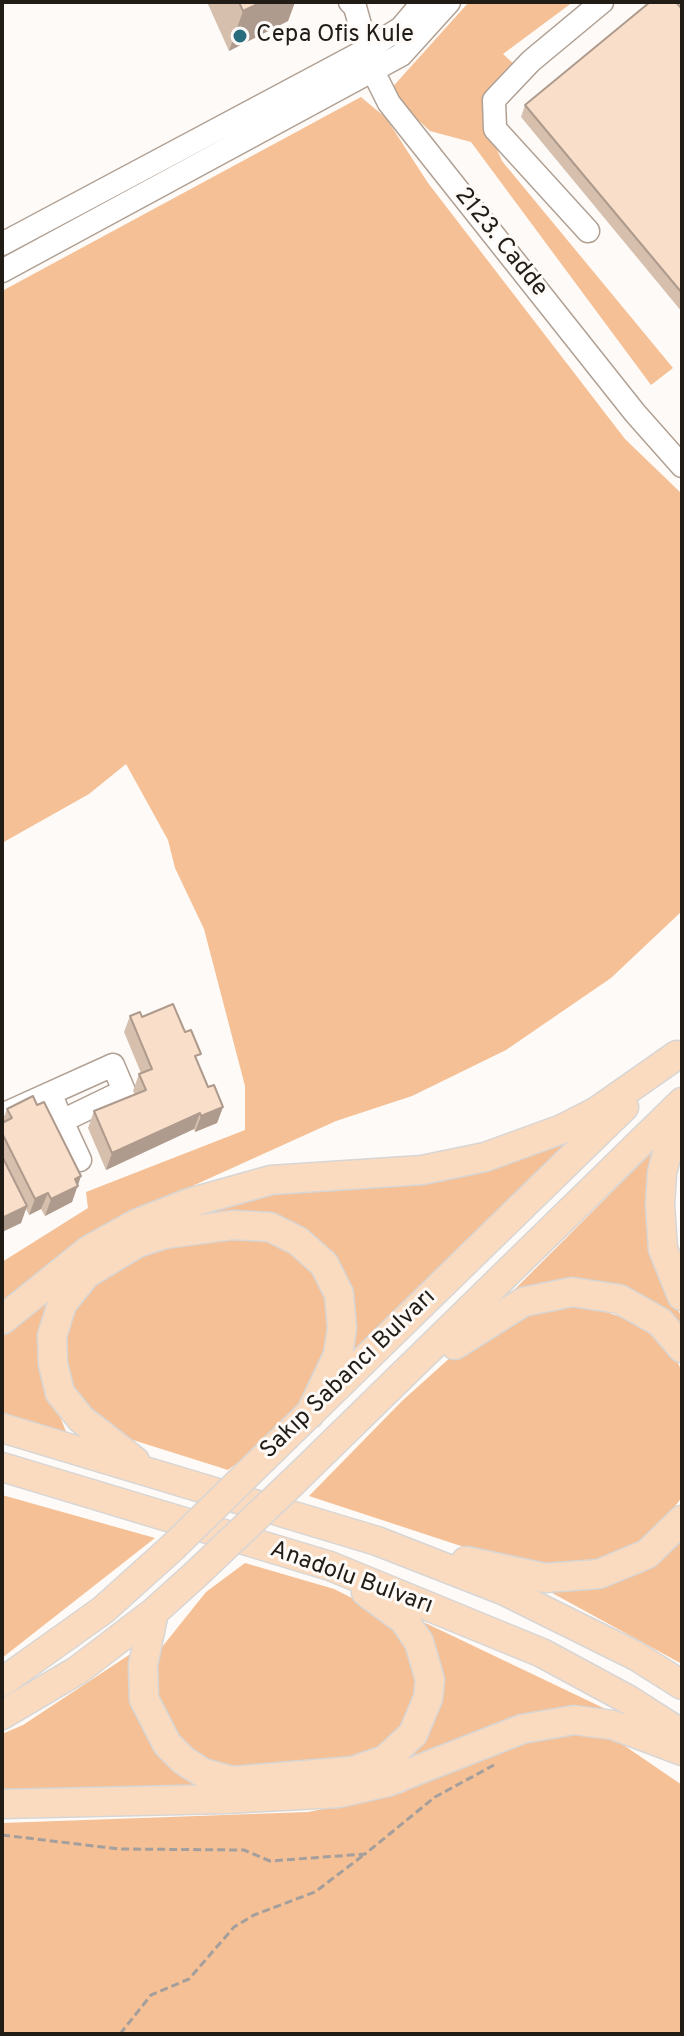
<!DOCTYPE html>
<html>
<head>
<meta charset="utf-8">
<style>
  body { margin:0 }
  #map { position:relative; width:684px; height:2036px; overflow:hidden; background:#fdfaf7; font-family:Overpass,sans-serif }
  canvas { display:block }
  .frame { position:absolute; inset:0; border:4px solid #221c17; pointer-events:none }
</style>
</head>
<body>
<div id="map">
<canvas width="684" height="2036"></canvas>
<div class="frame"></div>
</div>
<script>
const ctx = document.querySelector('canvas').getContext('2d');
ctx.lineJoin = 'round';
function paint(path, color) {
  ctx.fillStyle = color;
  ctx.fill(path, 'evenodd');
}
function toPath(rows) {
  const path = new Path2D();
  for (const r of rows) {
    path.moveTo(r[0], r[1]);
    for (let i = 2; i < r.length; i += 2) path.lineTo(r[i], r[i + 1]);
  }
  return path;
}
function stroke(path, color, width, dash) {
  ctx.strokeStyle = color;
  ctx.lineWidth = width;
  ctx.lineCap = dash ? 'butt' : 'round';
  ctx.setLineDash(dash || []);
  ctx.stroke(path);
}
function drawText(font, color, halo, rows, align = 'center') {
  ctx.font = font + ' Overpass,sans-serif';
  ctx.lineWidth = 6;
  ctx.setLineDash([]);
  ctx.textBaseline = 'middle';
  ctx.strokeStyle = halo;
  ctx.fillStyle = color;
  for (const [text, x, y, turn = 0] of rows) {
    ctx.save();
    ctx.translate(x, y);
    ctx.rotate((+turn || 0) * Math.PI / 180);
    ctx.textAlign = isNaN(turn) ? turn : align;
    if (halo) ctx.strokeText(text, 0, 0);
    ctx.fillText(text, 0, 0);
    ctx.restore();
  }
}
paint(toPath([
  [469,2,573,2,503,54,516,66,487,127,502,161,673,368,651,385,471,142,430,131,388,92],
  [361,97,386,118,428,183,625,439,682,494,682,911,611,978,506,1050,412,1096,336,1121,115,1221,2,1301,2,1262,88,1208,86,1192,245,1130,245,1086,204,929,175,868,168,840,126,764,89,794,2,843,2,291],
  [589,1131,343,1371,328,1258,226,1216,68,1282,48,1387,67,1434,2,1412,2,1334,106,1250,222,1199],
  [660,1144,674,1304,682,1317,682,1340,653,1312,504,1300],
  [245,1233,291,1249,318,1273,330,1308,331,1345,308,1396,264,1443,228,1470,133,1440,82,1412,58,1366,63,1327,81,1292,156,1245],
  [589,1306,635,1322,674,1354,682,1372,682,1497,648,1542,601,1567,540,1572,309,1496,402,1401,472,1338,528,1307],
  [2,1495,155,1538,2,1658],
  [682,1534,682,1664,543,1588,569,1591,642,1573,673,1547],
  [245,1563,334,1589,386,1615,416,1666,413,1706,393,1739,366,1760,252,1776,183,1758,152,1687,158,1652,206,1592],
  [415,1618,616,1714,581,1714,519,1723,371,1782,348,1788,287,1793,2,1797,2,1734,23,1725,132,1653,138,1660,135,1681,140,1715,158,1755,191,1782,229,1789,283,1790,347,1785,377,1776,409,1750,426,1729,436,1705,437,1659],
  [600,1729,682,1785,682,2034,2,2034,2,1823,308,1812,402,1793,474,1757,550,1731]
]), '#f5c095');
const minor = toPath([
  [350,2,355,7,373,71,389,103,635,413,682,466],
  [588,231,495,129,494,100,531,61,602,2],
  [2,244,366,50,401,28,423,2],
  [2,271,401,55,449,2],
  [2,1115,113,1065,124,1091,62,1121,51,1095],
  [62,1121,80,1160]
]);
const major = toPath([
  [682,1116,672,1134,662,1173,660,1205,663,1249,682,1296],
  [2,1320,89,1250,136,1224,189,1203,271,1180,422,1170,485,1157,562,1129,597,1111,677,1055],
  [455,1345,523,1302,572,1292,619,1299,660,1322,682,1348],
  [2,1428,377,1541,505,1591,636,1656,682,1685],
  [264,1458,624,1107],
  [135,1461,81,1419,60,1393,53,1364,52,1336,62,1304,86,1274,137,1243,165,1234,232,1225,270,1227,298,1241,324,1264,339,1294,342,1328,338,1355,310,1414],
  [2,1467,330,1566,542,1653,629,1700,682,1734],
  [293,1482,682,1102],
  [466,1561,545,1578,599,1574,647,1554,682,1520],
  [154,1612,143,1665,144,1699,167,1744,183,1760,203,1773,232,1781,353,1771,385,1760,413,1734,428,1698,430,1680,419,1642,404,1620,366,1592],
  [2,1682,103,1610,173,1547],
  [2,1715,78,1670,154,1612,194,1576],
  [2,1804,226,1799,339,1793,387,1782,522,1729,574,1720,613,1725,682,1751]
]);
stroke(minor, '#b0a094', 25);
stroke(major, '#d7d6d5', 31);
stroke(toPath([
  [2,1835,119,1849,244,1850,270,1861,365,1854,435,1797,494,1765],
  [120,2034,151,1995,189,1979,234,1927,254,1915,315,1892,365,1854]
]), '#a49f9c', 3, [8, 4]);
stroke(minor, '#fff', 22);
stroke(major, '#fbdbbf', 28);
const majorBridge = toPath([
  [173,1547,264,1458],
  [194,1576,293,1482]
]);
stroke(majorBridge, '#d7d6d5', 31, []);
stroke(majorBridge, '#fbdbbf', 28);
paint(toPath([
  [207,2,295,2,288,21,229,51],
  [682,9,682,312,521,117,525,105],
  [130,1016,142,1017,198,1063,208,1087,223,1107,217,1123,195,1132,194,1129,106,1170,88,1128,94,1111,135,1094,133,1091,139,1074,141,1073,124,1032],
  [37,1105,81,1176,72,1202,45,1216,41,1209,29,1215,26,1209,21,1223,2,1232,2,1122,7,1109]
]), '#d6bfad');
paint(toPath([
  [262,2,295,2,288,21,229,51,243,11],
  [223,1107,217,1123,195,1132,201,1116],
  [200,1113,194,1129,106,1170,112,1153],
  [81,1176,72,1202,45,1216,51,1199,75,1179],
  [48,1193,41,1209,29,1215,35,1199],
  [27,1206,21,1223,2,1232,2,1218]
]), '#ae9b8d');
const building = toPath([
  [239,2,262,2,243,11,239,2],
  [650,2,676,2,682,9,682,293,525,105,650,2],
  [173,1004,185,1032,191,1030,201,1054,195,1056,208,1087,214,1085,223,1107,201,1116,200,1113,112,1153,94,1111,146,1090,139,1074,152,1069,130,1016,140,1012,142,1017,173,1004],
  [33,1096,37,1105,44,1102,81,1176,75,1179,78,1186,51,1199,48,1193,35,1199,2,1133,2,1123,12,1118,7,1109,33,1096],
  [2,1156,27,1206,2,1218,2,1156]
]);
paint(building, '#f9dec9');
stroke(building, '#ae9b8d', 2);
for (const [x, y, r, color] of [
  [240,36,8,"#286d7c"]
]) {
  const dot = new Path2D();
  dot.arc(x, y, r, 0, 2 * Math.PI);
  ctx.fillStyle = color;
  ctx.fill(dot);
  stroke(dot, '#fdfaf7', 3);
}
drawText('24px', '#221c17', '#fdfaf7', [
  ["Cepa Ofis Kule",256,36]
], 'left');
drawText('24px', '#221c17', '#fdfaf7', [
  ["2123. Cadde",500,243,51],
  ["Sakıp Sabancı Bulvarı",349,1375,-44],
  ["Anadolu Bulvarı",351,1579,20]
]);
</script>
</body>
</html>
